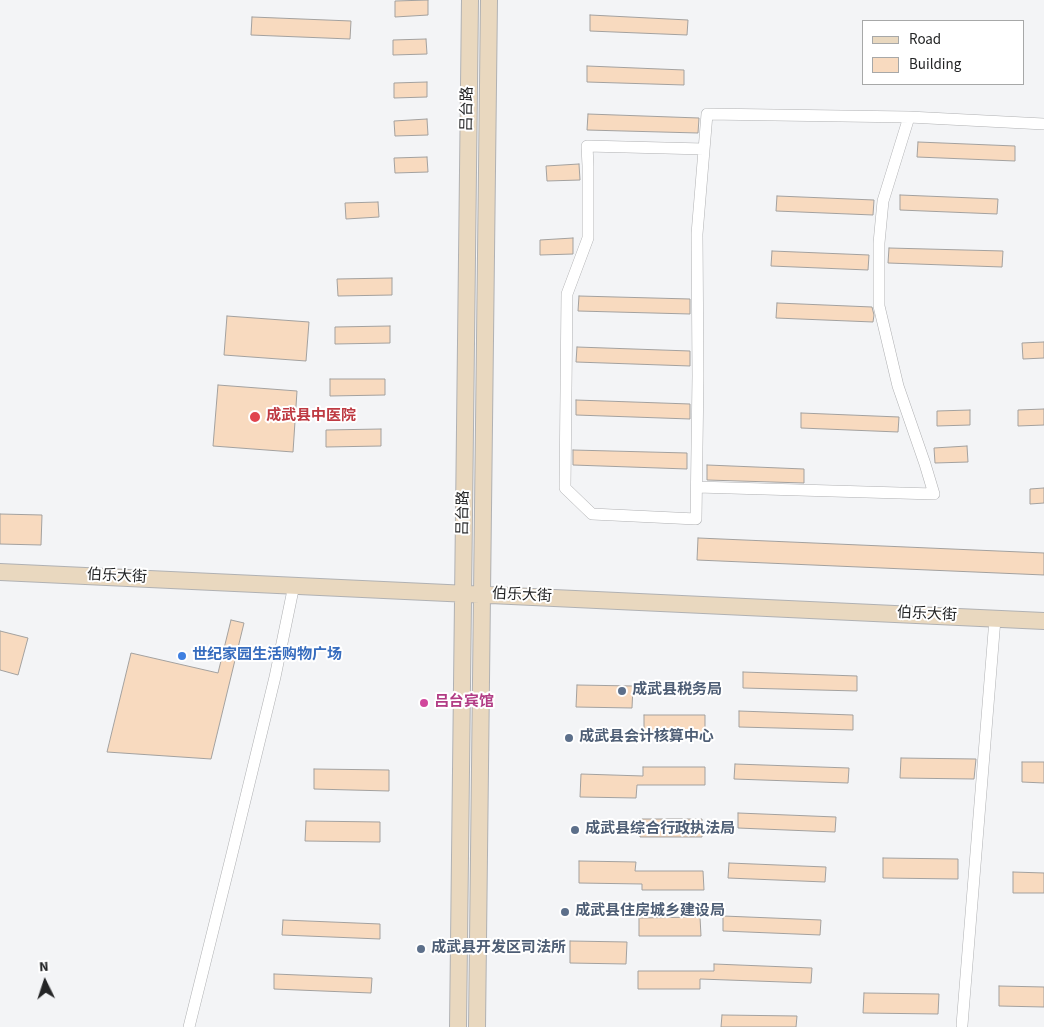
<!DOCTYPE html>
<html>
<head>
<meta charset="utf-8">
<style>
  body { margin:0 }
  #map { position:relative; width:1044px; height:1027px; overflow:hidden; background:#f3f4f6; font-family:"Source Sans 3",sans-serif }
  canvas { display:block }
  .legend { position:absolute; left:862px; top:20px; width:162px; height:65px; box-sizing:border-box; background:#fff; border:1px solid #a7a8a8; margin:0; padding:6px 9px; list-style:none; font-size:15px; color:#242526 }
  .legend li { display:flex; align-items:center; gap:10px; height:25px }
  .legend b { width:25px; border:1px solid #a7a8a8 }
  .north { position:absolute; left:20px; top:957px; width:50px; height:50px; -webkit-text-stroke:4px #fff; paint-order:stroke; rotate:356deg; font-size:14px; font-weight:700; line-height:20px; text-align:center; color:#242526 }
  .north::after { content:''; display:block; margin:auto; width:18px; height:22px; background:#242526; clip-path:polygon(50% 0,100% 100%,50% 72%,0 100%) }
</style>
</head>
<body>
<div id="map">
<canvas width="1044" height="1027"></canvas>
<ul class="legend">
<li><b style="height:6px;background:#e9d8bf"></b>Road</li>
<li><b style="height:14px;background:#f8dabf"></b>Building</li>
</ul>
<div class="north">N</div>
</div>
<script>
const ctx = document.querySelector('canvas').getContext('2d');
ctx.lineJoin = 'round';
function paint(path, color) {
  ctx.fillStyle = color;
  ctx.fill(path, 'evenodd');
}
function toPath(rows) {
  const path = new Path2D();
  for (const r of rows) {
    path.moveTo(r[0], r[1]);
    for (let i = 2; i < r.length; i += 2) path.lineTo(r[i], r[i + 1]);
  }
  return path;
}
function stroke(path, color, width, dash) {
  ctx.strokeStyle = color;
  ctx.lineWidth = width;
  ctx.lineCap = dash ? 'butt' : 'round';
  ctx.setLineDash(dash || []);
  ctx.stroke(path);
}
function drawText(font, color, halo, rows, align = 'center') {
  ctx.font = font + ' "Source Sans 3","Noto Sans SC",sans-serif';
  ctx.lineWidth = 4;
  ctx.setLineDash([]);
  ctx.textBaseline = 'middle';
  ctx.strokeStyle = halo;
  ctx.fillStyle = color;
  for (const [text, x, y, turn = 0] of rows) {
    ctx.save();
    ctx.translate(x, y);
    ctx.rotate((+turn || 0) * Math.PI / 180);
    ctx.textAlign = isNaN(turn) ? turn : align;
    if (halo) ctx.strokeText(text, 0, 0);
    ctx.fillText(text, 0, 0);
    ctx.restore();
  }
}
const building = toPath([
  [428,0,428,15,395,17,395,1,428,0],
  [590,15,688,20,687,35,590,31,590,15],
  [252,17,351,21,350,39,251,35,252,17],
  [426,39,427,54,393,55,393,40,426,39],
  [587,66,684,70,684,85,587,82,587,66],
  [427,82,427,97,394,98,394,83,427,82],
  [588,114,699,118,698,133,587,130,588,114],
  [427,119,428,135,395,136,394,121,427,119],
  [918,142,1015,146,1015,161,917,157,918,142],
  [427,157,428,172,395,173,394,158,427,157],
  [579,164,580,180,547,181,546,166,579,164],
  [900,195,998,199,997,214,900,210,900,195],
  [777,196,874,200,873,215,776,211,777,196],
  [378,202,379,217,346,219,345,203,378,202],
  [573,238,573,254,540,255,540,240,573,238],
  [889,248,1003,251,1002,267,888,263,889,248],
  [772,251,869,255,868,270,771,266,772,251],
  [392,278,392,295,338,296,337,279,392,278],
  [579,296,690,299,690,314,578,311,579,296],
  [777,303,872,307,874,315,873,322,776,318,777,303],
  [227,316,309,322,306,361,224,355,227,316],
  [390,326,390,343,335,344,335,327,390,326],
  [1044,342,1044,358,1023,359,1022,343,1044,342],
  [577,347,690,351,690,366,576,362,577,347],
  [330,379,385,379,385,395,330,396,330,379],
  [218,385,297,391,293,452,213,446,218,385],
  [576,400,690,404,690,419,576,415,576,400],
  [1044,409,1044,425,1018,426,1018,410,1044,409],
  [970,410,970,425,937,426,937,411,970,410],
  [801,413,899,417,898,432,801,428,801,413],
  [381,429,381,446,326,447,326,430,381,429],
  [967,446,968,462,935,463,934,448,967,446],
  [573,450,687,453,687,469,573,465,573,450],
  [707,465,804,469,804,483,707,480,707,465],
  [1044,488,1044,503,1030,504,1030,489,1044,488],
  [0,514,42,515,41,545,0,544,0,514],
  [698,538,1044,553,1044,575,697,560,698,538],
  [231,620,244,623,211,759,107,752,131,653,218,673,231,620],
  [0,631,28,638,18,675,0,670,0,631],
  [743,672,857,676,857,691,743,688,743,672],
  [577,685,633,686,632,708,576,707,577,685],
  [739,711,853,715,853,730,739,727,739,711],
  [644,715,705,715,705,734,644,734,644,715],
  [901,758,976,759,974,779,900,778,901,758],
  [1022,762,1044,762,1044,783,1022,782,1022,762],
  [735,764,849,768,848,783,734,779,735,764],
  [643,767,705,767,705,785,637,785,636,798,580,797,581,774,643,776,643,767],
  [314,769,389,770,389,791,314,789,314,769],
  [738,813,836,817,835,832,738,828,738,813],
  [640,819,702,819,702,837,640,837,640,819],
  [306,821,380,822,380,842,305,841,306,821],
  [883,858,958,859,958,879,883,878,883,858],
  [579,861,636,862,635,871,703,871,704,890,642,890,642,884,579,883,579,861],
  [729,863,826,867,825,882,728,878,729,863],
  [1013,872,1044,873,1044,893,1013,893,1013,872],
  [723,916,821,920,820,935,723,931,723,916],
  [700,917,701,936,639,936,639,918,700,917],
  [283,920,380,924,380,939,282,935,283,920],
  [570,941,627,942,626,964,570,963,570,941],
  [714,964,812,968,811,983,700,979,700,989,638,989,638,971,714,971,714,964],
  [274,974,372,978,371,993,274,989,274,974],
  [999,986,1044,987,1044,1007,999,1006,999,986],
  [864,993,939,994,938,1014,863,1013,864,993],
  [722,1015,797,1016,796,1027,721,1027,722,1015]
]);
paint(building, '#f8dabf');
stroke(building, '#a3a19f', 1);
const minor = toPath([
  [704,149,587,146,588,166,588,238,567,294,565,488,592,514,696,519,698,376,697,234,707,114,909,117],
  [697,487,934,494,925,464,898,386,879,306,879,243,883,201,909,117,1044,124],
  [962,1025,995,619],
  [189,1027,231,858,275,677,294,585]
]);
const secondary = toPath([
  [0,572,1044,621],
  [458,1027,470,0],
  [477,1027,482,594,489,0]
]);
stroke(minor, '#b0b1b3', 12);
stroke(secondary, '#b0b1b3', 18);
stroke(minor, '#fff', 11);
stroke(secondary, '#e9d8bf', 16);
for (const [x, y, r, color] of [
  [255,417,6,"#e0444e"],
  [182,656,5,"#3f7fe0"],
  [622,691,5,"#5c6f8a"],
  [424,703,5,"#d1479c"],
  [569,738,5,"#5c6f8a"],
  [575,830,5,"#5c6f8a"],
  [565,912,5,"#5c6f8a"],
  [421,949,5,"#5c6f8a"]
]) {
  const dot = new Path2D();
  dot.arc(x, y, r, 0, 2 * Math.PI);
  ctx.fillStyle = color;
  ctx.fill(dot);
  stroke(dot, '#fff', 2);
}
drawText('15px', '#242526', '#fff', [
  ["吕台路",468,109,-89],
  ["吕台路",464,513,-89],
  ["伯乐大街",117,577,3],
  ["伯乐大街",522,596,3],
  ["伯乐大街",927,615,3]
]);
drawText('bold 15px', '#be3a42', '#fff', [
  ["成武县中医院",266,417]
], 'left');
drawText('bold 15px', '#366cbe', '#fff', [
  ["世纪家园生活购物广场",192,656]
], 'left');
drawText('bold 15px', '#4e5e75', '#fff', [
  ["成武县税务局",632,691],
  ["成武县会计核算中心",579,738],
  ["成武县综合行政执法局",585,830],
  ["成武县住房城乡建设局",575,912],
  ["成武县开发区司法所",431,949]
], 'left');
drawText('bold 15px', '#b23c85', '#fff', [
  ["吕台宾馆",434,703]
], 'left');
</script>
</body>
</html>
